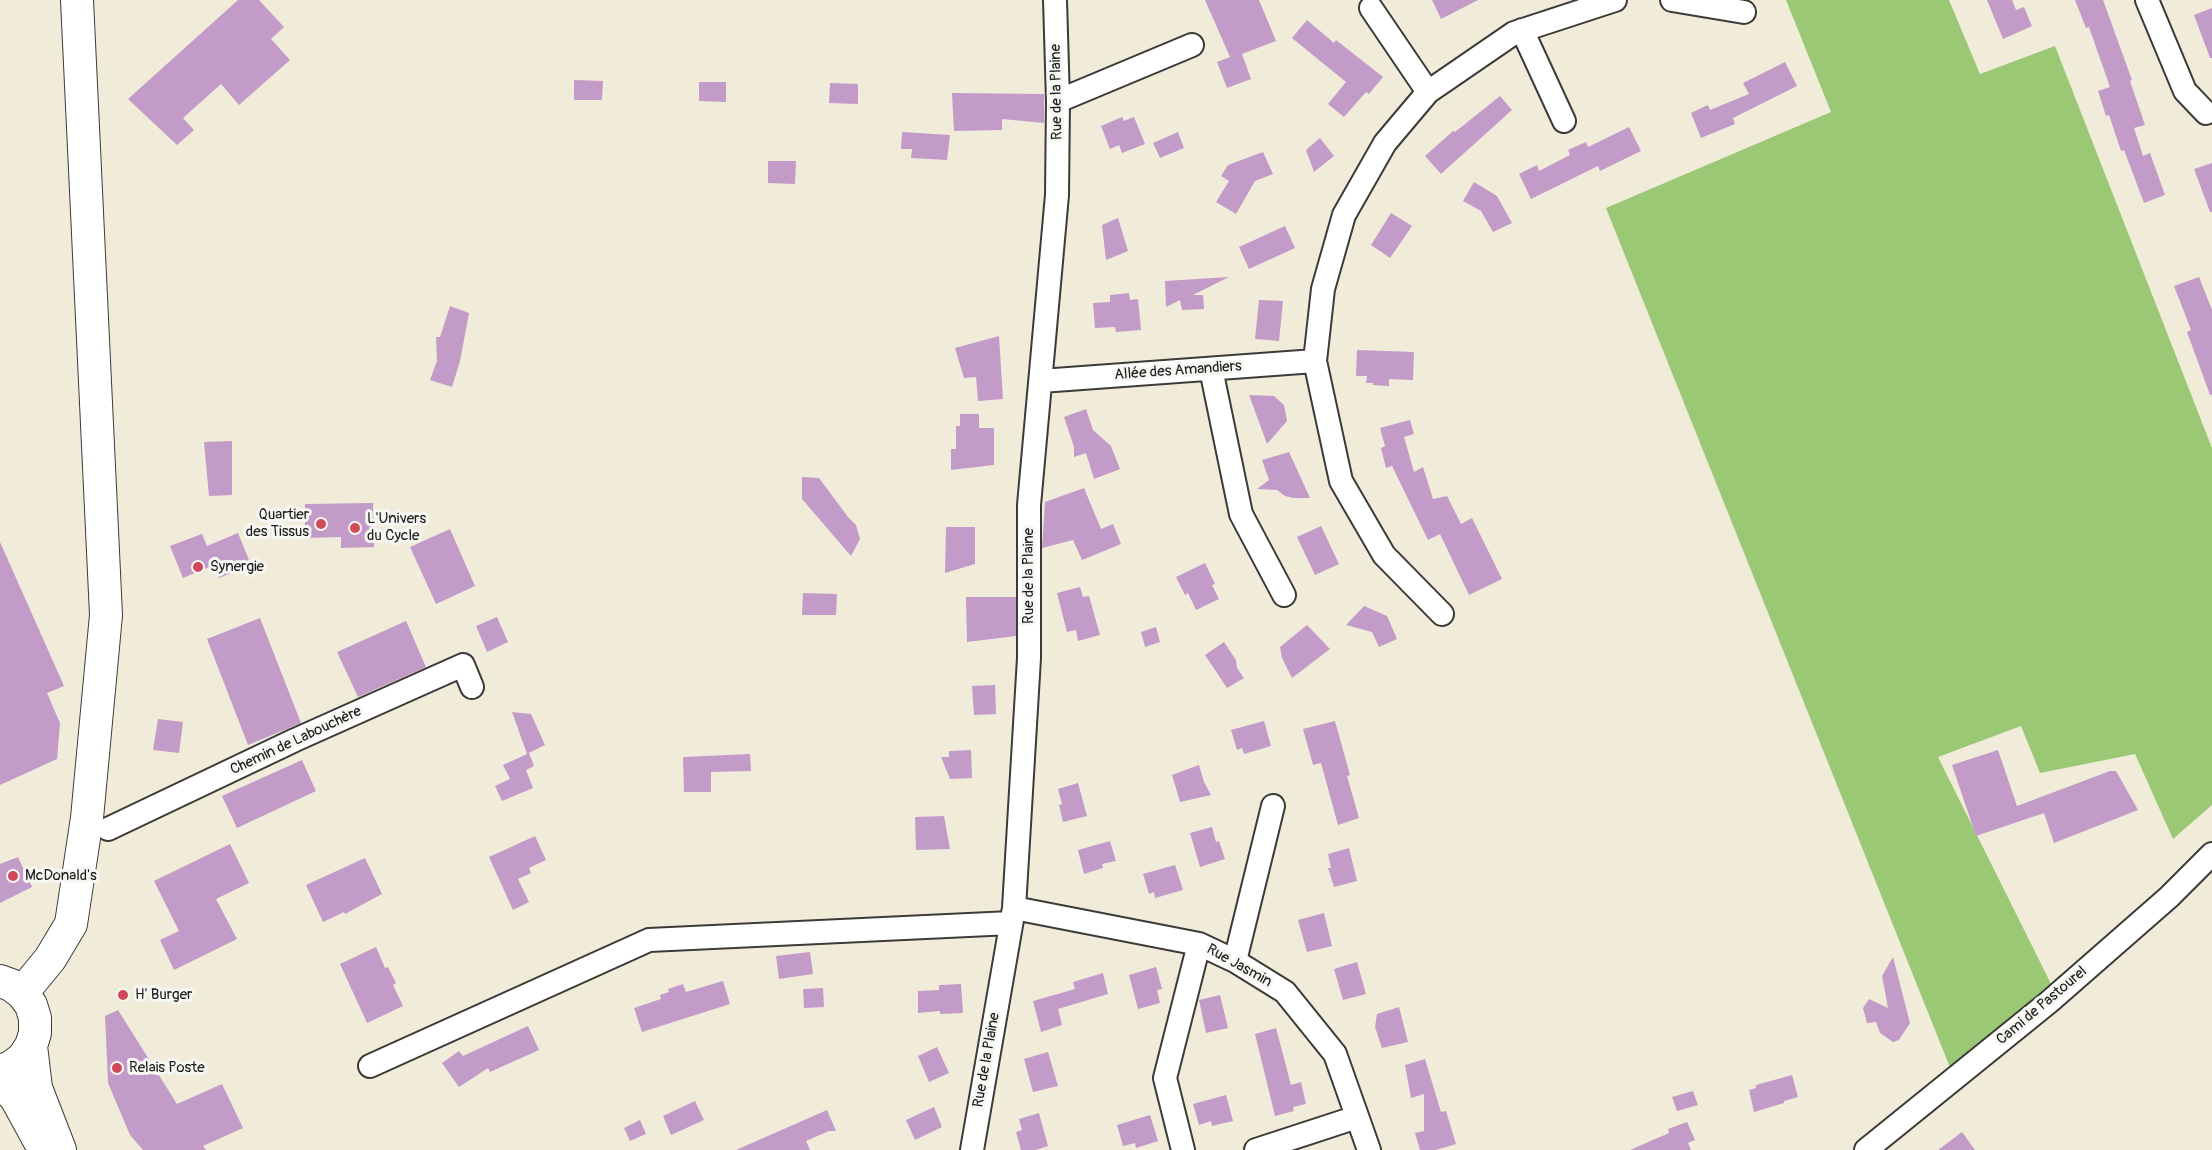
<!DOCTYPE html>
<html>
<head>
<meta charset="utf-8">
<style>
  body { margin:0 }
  canvas { display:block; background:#f1ecda }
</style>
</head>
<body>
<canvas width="2212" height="1150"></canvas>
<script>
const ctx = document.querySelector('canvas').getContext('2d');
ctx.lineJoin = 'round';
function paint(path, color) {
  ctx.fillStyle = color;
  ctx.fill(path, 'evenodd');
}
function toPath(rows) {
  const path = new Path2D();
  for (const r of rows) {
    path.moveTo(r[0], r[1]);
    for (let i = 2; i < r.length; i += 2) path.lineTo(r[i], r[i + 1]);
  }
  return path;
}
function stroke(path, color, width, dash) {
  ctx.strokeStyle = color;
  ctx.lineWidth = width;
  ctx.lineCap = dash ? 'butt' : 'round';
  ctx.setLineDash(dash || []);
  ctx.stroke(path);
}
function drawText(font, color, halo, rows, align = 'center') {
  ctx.font = font + ' Pangolin,sans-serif';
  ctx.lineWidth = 6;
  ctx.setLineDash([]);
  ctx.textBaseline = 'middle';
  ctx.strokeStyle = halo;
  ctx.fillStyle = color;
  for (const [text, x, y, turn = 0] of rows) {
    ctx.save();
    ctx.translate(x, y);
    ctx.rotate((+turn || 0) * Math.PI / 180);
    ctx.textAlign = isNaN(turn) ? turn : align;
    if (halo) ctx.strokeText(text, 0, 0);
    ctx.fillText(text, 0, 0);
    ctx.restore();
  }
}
paint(toPath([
  [1786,0,1949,0,1980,74,2055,46,2212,448,2212,805,2173,839,2135,754,2040,773,2021,726,1938,757,2055,992,1951,1070,1606,208,1831,112]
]), '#9bc875');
paint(toPath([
  [238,0,259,0,284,27,271,39,290,60,239,105,221,84,183,118,194,130,177,145,128,99],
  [1205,0,1259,0,1276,41,1242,54,1251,79,1227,88,1217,62,1230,57],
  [1432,0,1478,0,1441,19],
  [1987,0,2012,0,2016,10,2024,7,2032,26,2003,39],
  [2075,0,2103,0,2132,80,2130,81,2145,125,2134,128,2143,156,2150,153,2165,195,2144,203,2124,150,2121,151,2109,115,2106,116,2098,91,2110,87,2089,27,2086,28],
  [2212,8,2212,58,2210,58,2194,15],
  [1307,20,1334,43,1336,40,1383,77,1369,94,1366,92,1344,117,1328,104,1346,82,1292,38],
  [1785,62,1797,86,1733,118,1735,124,1701,138,1691,113,1708,105,1710,110,1749,94,1743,83],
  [574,80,603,81,602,100,574,100],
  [699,82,726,82,726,102,699,101],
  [830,83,858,84,858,104,829,103],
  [952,93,1044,94,1044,123,1002,119,1002,130,954,131],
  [1500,96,1512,110,1441,174,1425,156,1453,131,1455,132],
  [1122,117,1124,121,1134,117,1145,144,1122,153,1119,145,1110,149,1101,126],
  [1629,127,1641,151,1600,171,1598,166,1531,199,1519,174,1537,165,1539,171,1570,155,1568,150,1586,142,1588,147],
  [902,132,950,135,947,160,911,158,912,149,901,149],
  [1178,132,1184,148,1160,158,1153,143],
  [1320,138,1334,156,1314,172,1306,150],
  [1263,152,1273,174,1255,181,1236,214,1216,202,1229,181,1221,176,1228,165],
  [768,161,796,161,795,184,768,183],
  [2212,163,2212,212,2210,212,2194,169],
  [1474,182,1497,196,1512,223,1493,232,1481,211,1463,201],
  [1391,213,1412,226,1390,258,1371,245],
  [1118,218,1128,251,1106,260,1102,225],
  [1285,226,1295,248,1249,269,1239,247],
  [1229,277,1193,295,1203,295,1204,309,1182,310,1180,300,1166,307,1165,281],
  [2199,277,2212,310,2212,395,2210,395,2187,332,2191,330,2174,286],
  [1129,293,1130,300,1138,299,1141,330,1116,332,1115,327,1095,328,1093,303,1110,302,1110,295],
  [1259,300,1283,301,1279,341,1255,339],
  [450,306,469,313,460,361,452,387,430,380,437,361,436,337,440,337],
  [999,336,1003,399,978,401,976,377,964,378,955,348],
  [1357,350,1414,352,1413,380,1389,379,1389,386,1373,385,1373,383,1366,383,1367,376,1356,376],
  [1249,395,1274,396,1284,405,1287,421,1267,444],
  [1086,409,1093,430,1111,446,1120,469,1094,479,1086,453,1074,457,1074,447,1064,417],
  [960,414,979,414,979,428,994,428,994,465,951,470,951,449,956,449,956,426,960,426],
  [1410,420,1414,434,1404,437,1414,472,1423,467,1433,499,1447,496,1461,524,1472,518,1502,579,1469,595,1440,534,1428,540,1392,466,1386,468,1381,448,1385,446,1380,428],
  [232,441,232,495,209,496,204,442],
  [1289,452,1310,498,1293,498,1285,496,1277,490,1257,489,1269,480,1262,460],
  [802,477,819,478,848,517,856,525,860,539,851,556,802,499],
  [1084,488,1101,529,1113,524,1121,544,1082,560,1073,540,1042,548,1045,502],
  [373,503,374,547,341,548,341,537,305,538,305,504],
  [1321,526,1339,564,1315,575,1297,537],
  [946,527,975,527,975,564,945,573],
  [450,529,475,586,436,604,410,547],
  [238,533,251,565,219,578,214,565,183,578,170,546,202,534,207,546],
  [0,542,64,686,47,693,60,723,57,759,0,785],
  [1205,563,1215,584,1212,585,1219,599,1196,610,1188,593,1185,595,1176,577],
  [1080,587,1083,597,1089,596,1100,635,1078,641,1076,630,1067,632,1057,593],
  [803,593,837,594,836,615,802,615],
  [966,597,1016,597,1016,636,967,642],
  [1364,606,1387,616,1397,639,1379,647,1372,632,1346,625],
  [497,617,508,642,487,652,476,626],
  [260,618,301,723,248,745,207,639],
  [406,621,426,667,358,697,337,652],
  [1307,625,1330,649,1292,678,1282,658,1280,647],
  [1156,627,1160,642,1145,647,1141,632],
  [1224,642,1236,660,1237,668,1244,678,1227,688,1205,655],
  [995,685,996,714,974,715,972,686],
  [512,712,531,714,545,745,529,753,534,766,526,770,533,788,502,801,495,786,510,779,503,765,527,754],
  [158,719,183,722,179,753,153,750],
  [1264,721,1271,746,1244,754,1242,748,1237,750,1231,730],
  [1335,721,1350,775,1347,776,1359,818,1338,825,1321,763,1313,765,1303,729],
  [971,750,972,778,950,779,941,757,949,757,949,751],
  [1998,750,2017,806,2110,771,2116,771,2138,810,2054,843,2044,813,1976,836,1952,765],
  [750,754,751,771,711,772,711,792,684,792,683,757],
  [302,760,316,791,237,828,222,796],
  [1199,765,1204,782,1211,795,1180,802,1172,775],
  [1078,783,1087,816,1063,822,1059,805,1062,804,1058,789],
  [944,816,950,849,916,850,915,817],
  [1212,827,1216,842,1219,841,1225,859,1200,867,1190,833],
  [535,836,546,860,529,868,531,873,518,879,529,902,513,910,489,857],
  [1110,841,1116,861,1102,864,1103,868,1084,874,1078,850],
  [230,844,249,883,216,899,237,939,174,970,160,940,179,931,154,881],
  [1349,848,1357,881,1334,887,1328,868,1331,868,1328,854],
  [18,857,32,887,0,903,0,864],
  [365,858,382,894,345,914,344,912,323,922,306,885],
  [1175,865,1183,890,1155,898,1154,892,1149,894,1143,874],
  [1324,913,1332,946,1307,952,1298,920],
  [376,947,385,968,388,967,396,983,393,985,403,1006,367,1023,340,964],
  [810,952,813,974,779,979,776,956],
  [1893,957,1910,1023,1899,1040,1893,1042,1880,1033,1876,1022,1867,1023,1863,1008,1869,999,1888,1008,1882,976],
  [1357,962,1366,994,1343,1000,1334,969],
  [1156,967,1162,989,1157,990,1160,1003,1138,1009,1129,975],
  [1103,973,1108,994,1058,1009,1062,1025,1041,1032,1033,1001,1075,989,1073,982],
  [723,981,730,1004,642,1032,634,1008,661,999,660,995,669,992,668,989,683,984,686,992],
  [961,984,963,1013,940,1014,940,1011,918,1013,918,991,939,990,939,985],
  [823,988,824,1007,804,1008,803,989],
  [1220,995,1228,1028,1206,1033,1199,1000],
  [1399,1007,1408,1042,1382,1048,1375,1027,1377,1014],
  [118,1010,177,1104,222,1084,243,1128,203,1146,206,1150,143,1150,130,1135,108,1083,105,1016],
  [528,1026,539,1050,490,1072,488,1068,459,1087,442,1063,459,1051,463,1056],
  [1276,1028,1291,1085,1301,1082,1306,1104,1293,1107,1294,1111,1275,1116,1255,1034],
  [937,1047,949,1073,929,1082,918,1056],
  [1048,1052,1058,1086,1033,1092,1024,1059],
  [1425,1059,1441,1112,1446,1111,1456,1144,1436,1150,1420,1150,1415,1133,1424,1131,1424,1094,1411,1098,1405,1065],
  [1792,1075,1798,1097,1784,1101,1784,1103,1754,1112,1749,1090,1756,1088,1756,1085],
  [1693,1091,1698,1105,1677,1111,1672,1097],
  [1226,1095,1233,1121,1212,1126,1211,1121,1199,1125,1193,1104],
  [695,1101,704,1120,671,1135,663,1116],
  [934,1107,942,1127,915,1140,906,1120],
  [827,1110,836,1131,829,1131,806,1141,810,1150,736,1150],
  [1039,1113,1048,1146,1036,1150,1021,1150,1016,1132,1022,1130,1019,1119],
  [1150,1115,1158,1141,1136,1148,1135,1143,1123,1146,1117,1125],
  [640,1120,646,1134,630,1141,624,1128],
  [1687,1122,1695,1140,1688,1143,1691,1150,1630,1150,1669,1133,1668,1129],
  [1962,1132,1975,1150,1938,1150]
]), '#c29bc8');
const street = toPath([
  [1672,0,1744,12],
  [2147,0,2185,91,2206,113],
  [1371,8,1428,92],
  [1522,30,1564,121],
  [1058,101,1192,45],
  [1211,369,1241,514,1284,595],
  [1041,381,1315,361],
  [1442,614,1384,555,1341,481,1315,361,1323,289,1344,215,1385,143,1428,92,1514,33,1615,0],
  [108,829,295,740,463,665,472,687],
  [1014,908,1199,944,1235,961,1285,992,1335,1054,1369,1150],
  [1235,961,1273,806],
  [370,1066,649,940,1011,923],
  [972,1150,1014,908,1029,658,1029,505,1057,195,1058,101,1055,0],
  [1183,1150,1165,1078,1199,944],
  [1256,1150,1357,1117],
  [1866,1150,2049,1002,2169,897,2212,854]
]);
const secondary = toPath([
  [0,981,11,985,22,993,31,1005,35,1018,35,1033,31,1046,23,1058,11,1067,0,1071],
  [22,993,50,959,71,924,87,818,106,615,77,0],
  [31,1046,36,1088,60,1150],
  [0,1081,16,1098,39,1140]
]);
stroke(street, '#3c3b38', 26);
stroke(secondary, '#3c3b38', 34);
stroke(street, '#fff', 22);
stroke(secondary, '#fff', 32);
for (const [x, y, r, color] of [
  [321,524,6,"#d1495b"],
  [355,528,6,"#d1495b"],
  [198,567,6,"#d1495b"],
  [13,876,6,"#d1495b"],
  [123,995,6,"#d1495b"],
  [117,1068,6,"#d1495b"]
]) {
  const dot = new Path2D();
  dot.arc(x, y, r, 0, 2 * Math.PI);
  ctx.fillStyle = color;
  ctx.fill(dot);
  stroke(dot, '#f6f6f2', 2);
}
drawText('15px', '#1c1c1c', '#f6f6f2', [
  ["Rue de la Plaine",1057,92,-91],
  ["Allée des Amandiers",1178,371,-4],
  ["Rue de la Plaine",1029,576,-90],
  ["Chemin de Labouchère",296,741,-25],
  ["Rue Jasmin",1239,966,29],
  ["Cami de Pastourel",2042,1006,-40],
  ["Rue de la Plaine",987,1060,-80]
]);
drawText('15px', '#1c1c1c', '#f6f6f2', [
  ["Quartier",309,515,"right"],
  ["des Tissus",309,532,"right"],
  ["L'Univers",367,519],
  ["du Cycle",367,536],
  ["Synergie",210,567],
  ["McDonald's",25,876],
  ["H' Burger",135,995],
  ["Relais Poste",129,1068]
], 'left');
</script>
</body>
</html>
